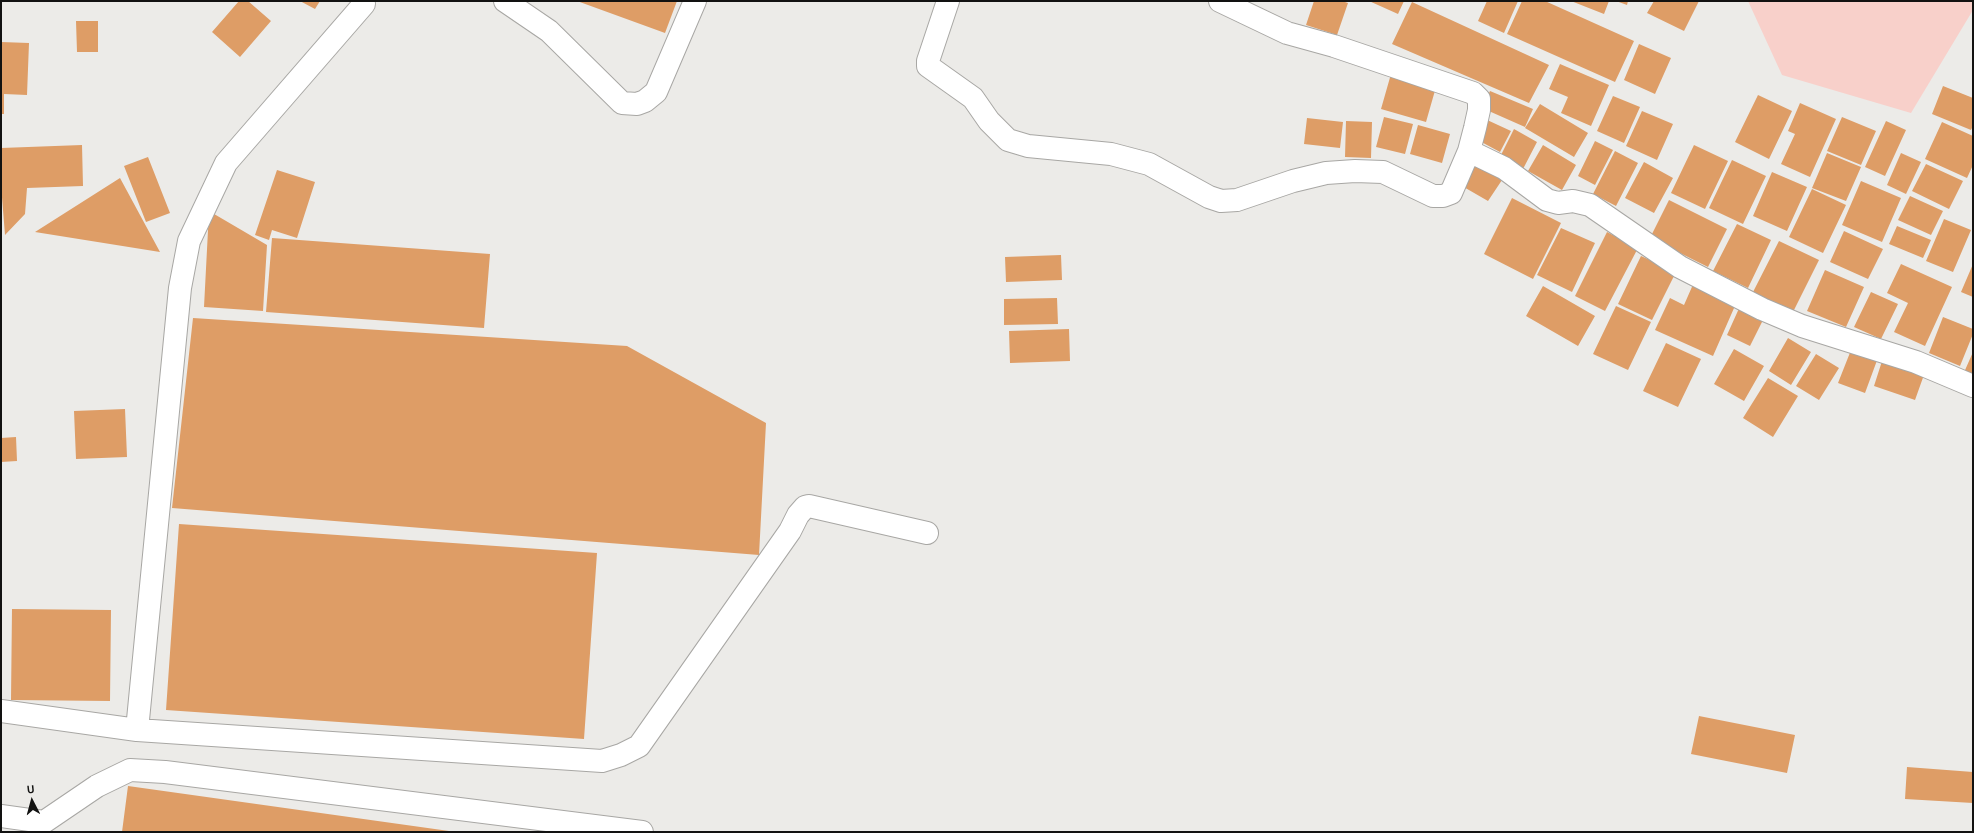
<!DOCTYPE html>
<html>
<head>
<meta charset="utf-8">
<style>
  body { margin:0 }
  #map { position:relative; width:1974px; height:833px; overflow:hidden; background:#ecebe8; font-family:Ubuntu,sans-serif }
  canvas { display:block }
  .frame { position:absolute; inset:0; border:2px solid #121211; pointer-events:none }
  .north { position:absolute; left:12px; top:781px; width:40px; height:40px; -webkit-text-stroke:3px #ecebe8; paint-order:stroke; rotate:354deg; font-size:11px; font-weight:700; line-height:16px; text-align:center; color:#121211 }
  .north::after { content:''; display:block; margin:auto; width:14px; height:18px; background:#121211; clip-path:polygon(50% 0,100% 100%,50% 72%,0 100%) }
</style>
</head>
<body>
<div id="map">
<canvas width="1974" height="833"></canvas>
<div class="frame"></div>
<div class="north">U</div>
</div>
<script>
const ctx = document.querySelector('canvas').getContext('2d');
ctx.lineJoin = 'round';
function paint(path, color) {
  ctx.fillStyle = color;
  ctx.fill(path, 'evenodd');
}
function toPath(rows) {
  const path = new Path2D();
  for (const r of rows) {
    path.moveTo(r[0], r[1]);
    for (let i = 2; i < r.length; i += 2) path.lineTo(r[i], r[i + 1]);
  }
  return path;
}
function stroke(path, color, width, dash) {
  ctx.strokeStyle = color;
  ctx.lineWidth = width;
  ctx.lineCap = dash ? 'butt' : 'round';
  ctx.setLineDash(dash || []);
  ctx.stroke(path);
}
paint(toPath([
  [1748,1,1973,1,1973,10,1911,113,1782,75]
]), '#f8d0ca');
paint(toPath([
  [239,1,248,1,271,21,240,57,212,32],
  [300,1,320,1,315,9],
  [577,1,677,1,665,33],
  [1314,1,1342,1,1348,3,1337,35,1306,25],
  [1369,1,1404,1,1398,14],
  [1487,1,1518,1,1504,33,1478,21],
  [1522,1,1545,1,1634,41,1615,82,1507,34],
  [1571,1,1609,1,1604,14],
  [1616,1,1628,1,1627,5],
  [1654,1,1699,1,1684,31,1647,13],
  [1412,2,1549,65,1529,103,1392,44],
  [76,21,98,21,98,52,77,52],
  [1,42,29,43,27,95,4,94,4,114,1,114],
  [1639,44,1671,58,1655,94,1624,80],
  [1560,64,1609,85,1591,126,1561,113,1568,97,1549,89],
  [1391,74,1436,87,1426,122,1381,109],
  [1943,86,1973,98,1973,126,1971,130,1932,114],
  [1490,91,1533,109,1525,127,1482,108],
  [1758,95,1792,111,1769,159,1735,142],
  [1613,96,1640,107,1624,143,1597,131],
  [1800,103,1836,119,1810,177,1781,164,1795,134,1788,131],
  [1540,104,1588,133,1574,157,1525,128],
  [1642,111,1673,124,1657,160,1626,146],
  [1384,117,1413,124,1405,154,1376,147],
  [1842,117,1876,131,1861,165,1827,151],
  [1307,118,1343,122,1340,148,1304,144],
  [1485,119,1511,131,1500,152,1474,138],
  [1346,121,1372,122,1371,158,1345,157],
  [1886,121,1906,130,1885,176,1865,167],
  [1942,122,1973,136,1973,165,1967,178,1925,159],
  [1418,125,1450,134,1442,163,1410,154],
  [1514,129,1537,142,1523,169,1500,157],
  [1595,141,1613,150,1595,185,1578,176],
  [82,145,83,186,27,188,25,214,5,235,1,185,1,148],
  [1543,145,1576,165,1562,190,1528,171],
  [1694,145,1728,161,1705,209,1671,193],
  [1615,151,1638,163,1616,206,1593,194],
  [1827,153,1861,167,1846,201,1812,188],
  [1901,153,1921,162,1906,194,1887,185],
  [148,157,170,213,146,222,124,166],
  [1732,160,1766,176,1743,224,1709,208],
  [1644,162,1673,178,1654,213,1625,198],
  [1476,164,1504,177,1488,201,1462,186],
  [1926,164,1963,181,1949,209,1912,191],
  [277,170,315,182,297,238,272,230,269,240,255,235],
  [1772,172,1807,187,1787,231,1753,216],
  [120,178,160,252,35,232],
  [1861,181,1901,198,1882,242,1842,225],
  [1812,189,1846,205,1823,253,1789,237],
  [1910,196,1943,211,1931,235,1898,220],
  [1512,198,1561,223,1533,279,1484,254],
  [1669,200,1727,229,1708,267,1650,238],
  [209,211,267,245,263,311,204,307],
  [1944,219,1971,230,1953,272,1926,261],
  [1737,224,1771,240,1748,288,1713,271],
  [1897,226,1931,240,1923,258,1889,244],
  [1561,228,1595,243,1572,292,1537,275],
  [1844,231,1883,249,1868,279,1830,262],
  [1607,232,1638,248,1605,311,1575,296],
  [272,238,490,254,484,328,266,312],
  [1779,241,1819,260,1793,312,1753,292],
  [1061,255,1062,280,1006,282,1005,257],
  [1641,256,1676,272,1652,320,1618,304],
  [1901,264,1952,287,1925,346,1894,332,1908,303,1887,293],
  [1973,264,1973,297,1961,292],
  [1825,270,1864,287,1846,327,1807,311],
  [1695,280,1738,299,1713,356,1655,330,1670,298,1684,305],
  [1543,286,1595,316,1578,346,1526,316],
  [1871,292,1898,304,1881,339,1854,327],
  [1057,298,1058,324,1004,325,1004,299],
  [1741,304,1765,316,1750,346,1727,335],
  [1616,306,1651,322,1628,370,1593,354],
  [1943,317,1973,329,1973,334,1960,366,1929,353],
  [193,318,627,346,766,423,759,555,172,508],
  [1069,329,1070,361,1010,363,1009,331],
  [1788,338,1811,352,1791,385,1769,371],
  [1666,343,1701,359,1678,407,1643,391],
  [1853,345,1879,355,1865,393,1838,383],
  [1734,349,1764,366,1744,401,1714,384],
  [1973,352,1973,382,1962,377],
  [1816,354,1839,368,1819,400,1796,386],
  [1883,358,1925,372,1915,400,1874,386],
  [1768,378,1798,396,1773,437,1743,418],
  [125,409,127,457,76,459,74,411],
  [16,437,17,461,1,462,1,438],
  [179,524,597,553,584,739,166,710],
  [12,609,111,610,110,701,11,700],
  [1699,716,1795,735,1787,773,1691,754],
  [1907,767,1973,772,1973,803,1905,799],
  [128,786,449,831,449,832,122,832]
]), '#de9d66');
const minor = toPath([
  [505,1,549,31,622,103,637,104,645,101,656,92,695,1],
  [948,1,928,61,928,66,973,98,989,121,1008,140,1028,146,1111,154,1149,164,1209,197,1221,201,1237,200,1293,181,1326,173,1355,171,1383,172,1433,196,1443,196,1451,193,1469,151,1475,128,1479,110,1479,99,1473,93,1334,46,1287,33,1220,1],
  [1469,151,1504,168,1547,200,1558,203,1573,201,1590,205,1680,267,1762,309,1802,326,1916,362,1973,386],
  [1,711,137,730,602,761,621,755,639,746,790,531,798,515,805,507,809,506,927,533],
  [137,730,180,288,189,241,226,163,364,4],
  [1,816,44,822,97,786,130,770,165,772,642,832]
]);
stroke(minor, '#a8a7a4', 24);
stroke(minor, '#fff', 22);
</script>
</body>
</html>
